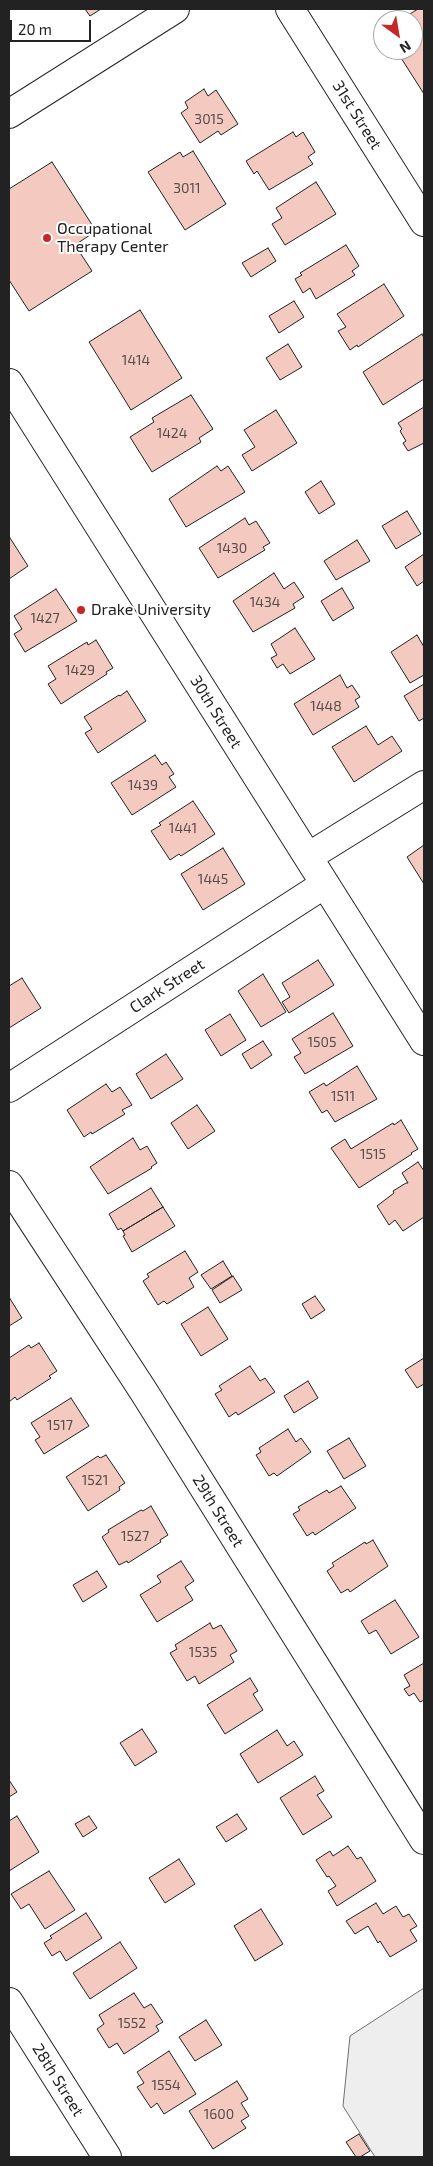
<!DOCTYPE html>
<html>
<head>
<meta charset="utf-8">
<style>
  body { margin:0 }
  #map { position:relative; width:433px; height:2166px; overflow:hidden; background:#fff; font-family:"Exo 2",sans-serif }
  canvas { display:block }
  .frame { position:absolute; inset:0; border:10px solid #222; pointer-events:none }
  .north { position:absolute; left:373px; top:10px; width:50px; height:50px; box-sizing:border-box; background:#fff; border:1px solid #a7a7a7; border-radius:50%; rotate:148deg; font-size:14px; font-weight:700; line-height:20px; text-align:center; color:#222 }
  .north::after { content:''; display:block; margin:auto; width:18px; height:22px; background:#c62828; clip-path:polygon(50% 0,100% 100%,50% 72%,0 100%) }
  .scale { position:absolute; left:10px; top:20px; width:81px; height:22px; box-sizing:border-box; border:2px solid #222; border-top:0; padding-left:6px; font-size:15px; line-height:18px; white-space:nowrap; color:#222; -webkit-text-stroke:4px #fff; paint-order:stroke }
</style>
</head>
<body>
<div id="map">
<canvas width="433" height="2166"></canvas>
<div class="frame"></div>
<div class="north">N</div>
<div class="scale">20 m</div>
</div>
<script>
const ctx = document.querySelector('canvas').getContext('2d');
ctx.lineJoin = 'round';
function paint(path, color) {
  ctx.fillStyle = color;
  ctx.fill(path, 'evenodd');
}
function toPath(rows) {
  const path = new Path2D();
  for (const r of rows) {
    path.moveTo(r[0], r[1]);
    for (let i = 2; i < r.length; i += 2) path.lineTo(r[i], r[i + 1]);
  }
  return path;
}
function stroke(path, color, width, dash) {
  ctx.strokeStyle = color;
  ctx.lineWidth = width;
  ctx.lineCap = dash ? 'butt' : 'round';
  ctx.setLineDash(dash || []);
  ctx.stroke(path);
}
function drawText(font, color, halo, rows, align = 'center') {
  ctx.font = font + ' "Exo 2",sans-serif';
  ctx.lineWidth = 4;
  ctx.setLineDash([]);
  ctx.textBaseline = 'middle';
  ctx.strokeStyle = halo;
  ctx.fillStyle = color;
  for (const [text, x, y, turn = 0] of rows) {
    ctx.save();
    ctx.translate(x, y);
    ctx.rotate((+turn || 0) * Math.PI / 180);
    ctx.textAlign = isNaN(turn) ? turn : align;
    if (halo) ctx.strokeText(text, 0, 0);
    ctx.fillText(text, 0, 0);
    ctx.restore();
  }
}
const green = toPath([
  [424,1988,424,2157,375,2157,343,2106,350,2036,424,1988]
]);
paint(green, '#eee');
stroke(green, '#6f6f6f', 1);
const building = toPath([
  [85,9,101,9,90,16,85,9],
  [418,9,424,9,424,94,396,50,413,50,413,20,400,20,418,9],
  [204,89,208,96,216,90,238,124,221,135,218,131,200,143,181,113,188,108,185,102,204,89],
  [293,132,296,137,303,132,315,152,308,157,313,164,269,190,257,171,254,174,246,161,293,132],
  [193,151,226,204,185,230,148,172,180,152,183,157,193,151],
  [52,162,96,231,75,245,92,271,29,311,9,280,9,189,52,162],
  [316,182,336,214,285,245,272,224,282,218,276,208,316,182],
  [346,245,359,266,352,271,355,275,316,299,310,288,303,293,295,279,302,275,300,273,346,245],
  [268,248,276,261,251,277,242,263,268,248],
  [384,284,404,316,358,347,357,345,350,350,338,331,346,327,337,314,384,284],
  [294,301,304,317,279,333,269,316,294,301],
  [140,310,182,378,131,410,89,342,140,310],
  [422,334,424,338,424,379,383,405,363,372,422,334],
  [288,344,302,367,280,380,266,358,288,344],
  [191,395,213,429,199,438,201,442,152,472,130,437,154,422,152,418,191,395],
  [424,407,424,443,408,451,403,443,406,441,400,431,402,429,398,423,424,407],
  [276,410,297,443,252,471,242,455,255,447,244,430,276,410],
  [217,466,221,471,228,466,245,492,186,527,169,499,217,466],
  [321,481,335,504,319,514,305,492,321,481],
  [407,511,421,534,396,549,382,526,407,511],
  [245,518,249,525,256,521,270,543,263,547,265,550,218,578,199,548,245,518],
  [10,538,28,566,9,579,9,539,10,538],
  [357,540,370,561,336,580,324,561,357,540],
  [424,554,424,581,417,586,405,567,424,554],
  [274,573,284,589,294,582,304,597,293,604,295,608,253,632,233,601,274,573],
  [342,588,354,608,333,621,321,601,342,588],
  [56,589,77,621,25,652,14,634,22,629,14,616,56,589],
  [295,628,315,659,290,674,283,664,277,668,271,658,277,655,271,644,295,628],
  [417,635,424,647,424,675,410,683,391,652,417,635],
  [96,640,113,668,106,672,107,674,61,704,48,684,56,679,48,666,87,642,88,645,96,640],
  [340,675,347,688,352,685,360,697,355,700,359,707,313,735,294,704,340,675],
  [424,684,424,718,419,721,404,696,424,684],
  [127,691,146,721,98,753,85,733,92,729,84,717,119,695,120,696,127,691],
  [366,726,378,745,392,736,402,751,354,782,332,747,366,726],
  [155,755,162,765,166,762,174,774,169,777,176,787,132,815,111,783,155,755],
  [193,801,215,834,181,856,179,854,170,860,151,831,161,825,159,823,193,801],
  [424,845,424,884,407,857,424,845],
  [223,848,245,884,203,910,181,874,223,848],
  [318,960,334,985,289,1013,282,1002,290,997,282,983,318,960],
  [263,974,286,1012,261,1027,238,991,263,974],
  [22,978,41,1008,9,1028,9,986,22,978],
  [333,1013,353,1046,305,1074,294,1057,301,1053,292,1039,333,1013],
  [230,1014,246,1040,221,1056,205,1030,230,1014],
  [263,1041,272,1055,251,1069,242,1054,263,1041],
  [166,1054,183,1079,151,1099,136,1074,166,1054],
  [357,1066,377,1099,335,1122,327,1110,322,1113,309,1092,324,1083,326,1086,357,1066],
  [106,1084,112,1092,120,1087,132,1105,122,1110,125,1114,92,1134,91,1132,84,1137,67,1110,106,1084],
  [197,1105,215,1131,188,1149,171,1123,197,1105],
  [401,1120,418,1149,411,1153,412,1154,359,1188,331,1148,345,1139,351,1149,393,1123,394,1125,401,1120],
  [133,1138,140,1150,147,1146,157,1163,151,1167,152,1168,108,1194,90,1167,133,1138],
  [418,1162,424,1171,424,1217,403,1231,395,1220,389,1225,377,1206,394,1193,393,1191,406,1183,408,1183,402,1173,418,1162],
  [151,1188,163,1207,123,1231,121,1228,118,1230,109,1214,151,1188],
  [163,1207,175,1226,132,1252,123,1236,125,1235,123,1231,163,1207],
  [185,1251,198,1272,189,1278,194,1287,167,1304,164,1301,158,1305,143,1281,149,1277,147,1274,185,1251],
  [223,1261,232,1276,211,1289,201,1275,223,1261],
  [233,1276,242,1290,220,1303,212,1290,233,1276],
  [315,1296,325,1310,311,1319,302,1304,315,1296],
  [9,1297,22,1318,9,1326,9,1297],
  [208,1307,228,1339,201,1356,181,1324,208,1307],
  [39,1343,57,1371,49,1376,51,1378,17,1400,15,1397,9,1402,9,1358,29,1345,31,1348,39,1343],
  [424,1358,424,1384,417,1388,405,1370,424,1358],
  [250,1366,260,1381,265,1378,275,1392,238,1415,236,1412,229,1417,215,1394,222,1390,219,1386,250,1366],
  [308,1381,318,1398,294,1413,284,1396,308,1381],
  [71,1398,89,1426,44,1454,35,1440,40,1437,31,1423,71,1398],
  [288,1429,296,1442,301,1438,311,1452,277,1476,274,1473,269,1476,256,1455,261,1452,259,1448,288,1429],
  [349,1438,366,1466,344,1479,327,1451,349,1438],
  [106,1455,125,1483,119,1487,120,1490,88,1511,66,1477,98,1456,100,1458,106,1455],
  [341,1486,356,1508,315,1535,313,1532,307,1536,293,1514,300,1510,298,1507,327,1490,329,1493,341,1486],
  [151,1506,168,1535,160,1540,161,1542,128,1563,127,1561,119,1565,102,1537,109,1532,108,1530,141,1510,143,1511,151,1506],
  [373,1540,388,1566,350,1592,348,1589,341,1593,327,1571,334,1566,332,1563,365,1542,366,1544,373,1540],
  [181,1561,194,1581,185,1587,193,1600,157,1622,140,1595,161,1582,157,1576,181,1561],
  [97,1571,107,1587,83,1602,73,1585,97,1571],
  [395,1600,419,1637,391,1654,376,1630,369,1634,361,1621,395,1600],
  [210,1623,213,1629,221,1625,237,1651,230,1655,234,1662,199,1684,195,1676,187,1681,170,1653,177,1649,175,1645,210,1623],
  [424,1663,424,1700,420,1702,414,1693,409,1696,404,1689,410,1686,404,1675,424,1663],
  [250,1678,258,1691,253,1694,263,1710,225,1734,207,1705,250,1678],
  [142,1729,157,1752,135,1766,120,1743,142,1729],
  [277,1730,287,1746,294,1741,303,1755,258,1783,240,1754,277,1730],
  [315,1776,324,1791,317,1795,332,1817,303,1835,280,1798,315,1776],
  [9,1780,17,1792,9,1797,9,1780],
  [237,1814,247,1829,226,1842,216,1827,237,1814],
  [17,1816,39,1852,9,1871,9,1821,17,1816],
  [89,1816,97,1828,83,1837,75,1824,89,1816],
  [348,1846,357,1859,361,1857,376,1881,337,1906,328,1891,336,1886,329,1876,327,1877,316,1860,330,1851,333,1856,348,1846],
  [179,1859,195,1884,165,1903,149,1878,179,1859],
  [49,1871,75,1910,45,1929,29,1904,21,1909,11,1894,49,1871],
  [376,1903,383,1914,396,1906,403,1917,409,1914,417,1926,410,1930,417,1941,390,1957,380,1941,378,1943,368,1926,355,1934,346,1921,376,1903],
  [261,1909,283,1944,255,1961,234,1926,261,1909],
  [86,1913,102,1938,66,1961,60,1951,52,1956,44,1943,52,1938,50,1936,86,1913],
  [120,1942,137,1968,90,1999,73,1973,120,1942],
  [134,1993,144,2008,151,2004,163,2022,156,2026,159,2031,124,2054,117,2043,109,2048,97,2029,104,2024,99,2015,134,1993],
  [206,2020,222,2045,195,2061,179,2037,206,2020],
  [169,2051,196,2094,164,2114,157,2103,151,2108,137,2087,144,2083,137,2072,169,2051],
  [237,2081,248,2099,241,2103,249,2116,241,2121,246,2128,213,2149,189,2111,237,2081],
  [359,2134,370,2151,360,2157,356,2157,346,2142,359,2134]
]);
paint(building, '#f3c9c0');
stroke(building, '#222', 1);
const minor = toPath([
  [290,9,424,222],
  [9,383,424,1041],
  [308,857,424,785],
  [9,1088,325,884],
  [9,1185,144,1392,424,1840],
  [9,2002,107,2157]
]);
const major = toPath([
  [9,114,175,9]
]);
stroke(minor, '#222', 30);
stroke(major, '#222', 30);
stroke(minor, '#fff', 28);
stroke(major, '#fff', 28);
for (const [x, y, r, color] of [
  [47,238,5,"#c62828"],
  [81,610,5,"#c62828"]
]) {
  const dot = new Path2D();
  dot.arc(x, y, r, 0, 2 * Math.PI);
  ctx.fillStyle = color;
  ctx.fill(dot);
  stroke(dot, '#fff', 2);
}
drawText('14px', '#564c4a', null, [
  ["3015",209,119],
  ["3011",187,188],
  ["1414",136,360],
  ["1424",172,433],
  ["1430",232,548],
  ["1434",265,602],
  ["1427",45,618],
  ["1429",80,670],
  ["1448",326,706],
  ["1439",143,785],
  ["1441",183,828],
  ["1445",213,879],
  ["1505",322,1042],
  ["1511",343,1096],
  ["1515",373,1154],
  ["1517",60,1425],
  ["1521",95,1480],
  ["1527",135,1536],
  ["1535",203,1652],
  ["1552",132,2023],
  ["1554",166,2085],
  ["1600",219,2114]
]);
drawText('16px', '#222', '#fff', [
  ["31st Street",357,115,58],
  ["30th Street",216,712,58],
  ["Clark Street",167,986,-33],
  ["29th Street",218,1511,58],
  ["28th Street",58,2080,58]
]);
drawText('16px', '#222', '#fff', [
  ["Occupational",57,229],
  ["Therapy Center",57,247],
  ["Drake University",91,610]
], 'left');
</script>
</body>
</html>
